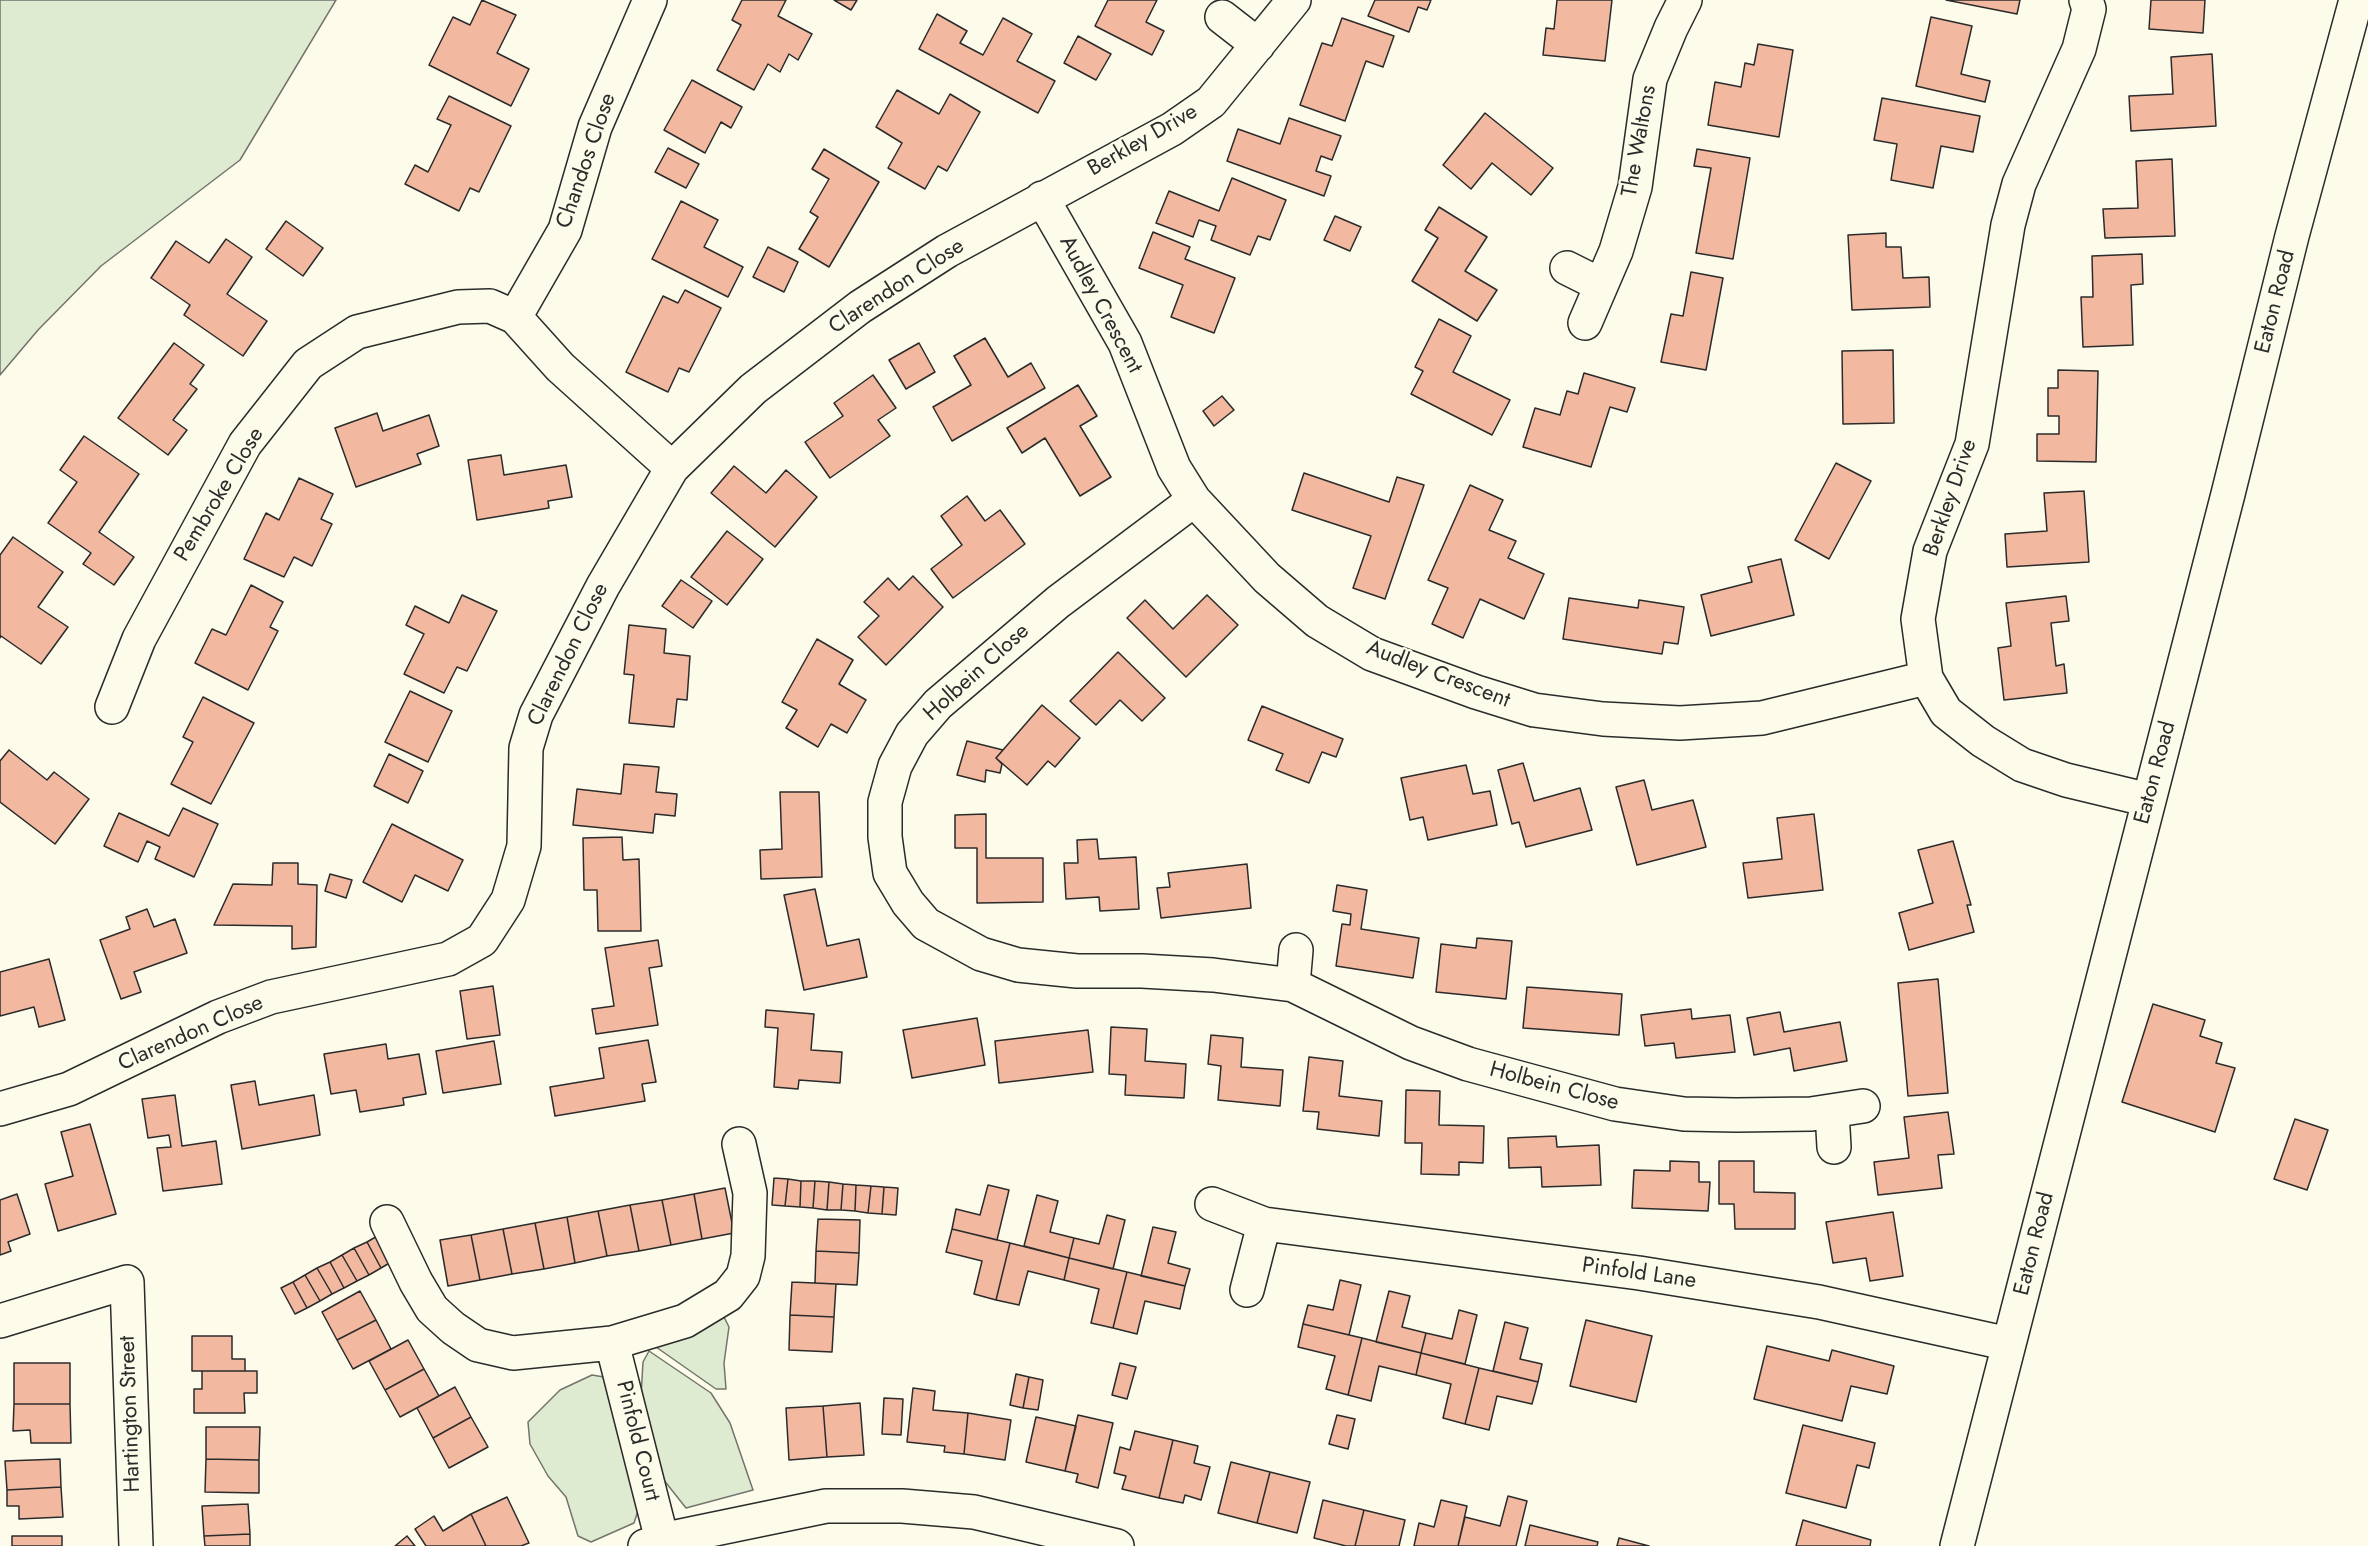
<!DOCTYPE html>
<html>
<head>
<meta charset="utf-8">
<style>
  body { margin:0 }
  canvas { display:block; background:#fdfbea }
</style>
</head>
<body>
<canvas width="2368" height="1546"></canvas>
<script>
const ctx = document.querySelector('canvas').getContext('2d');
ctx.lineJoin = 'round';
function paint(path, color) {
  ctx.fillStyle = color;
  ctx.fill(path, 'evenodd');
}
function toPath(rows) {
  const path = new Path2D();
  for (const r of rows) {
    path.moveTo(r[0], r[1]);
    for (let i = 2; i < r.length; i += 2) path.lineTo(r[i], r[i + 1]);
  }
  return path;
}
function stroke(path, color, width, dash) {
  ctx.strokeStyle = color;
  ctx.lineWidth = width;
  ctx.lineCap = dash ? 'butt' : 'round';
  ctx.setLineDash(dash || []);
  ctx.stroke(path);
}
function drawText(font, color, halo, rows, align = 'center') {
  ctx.font = font + ' Jost,sans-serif';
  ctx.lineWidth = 4.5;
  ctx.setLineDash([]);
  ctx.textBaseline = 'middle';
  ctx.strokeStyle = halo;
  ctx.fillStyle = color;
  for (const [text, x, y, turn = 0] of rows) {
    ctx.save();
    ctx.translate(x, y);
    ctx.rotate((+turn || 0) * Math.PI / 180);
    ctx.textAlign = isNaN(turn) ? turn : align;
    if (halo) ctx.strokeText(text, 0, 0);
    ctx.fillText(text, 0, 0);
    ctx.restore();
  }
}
const green = toPath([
  [0,0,336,0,240,160,101,266,38,330,0,375,0,0],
  [723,1315,729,1327,724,1363,726,1389,716,1389,656,1347,723,1315],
  [649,1351,711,1393,730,1423,753,1490,686,1508,663,1479,641,1397,643,1362,649,1351],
  [592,1375,604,1377,642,1498,634,1523,591,1542,578,1536,566,1497,548,1476,530,1444,528,1422,560,1390,592,1375]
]);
paint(green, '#deebd1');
stroke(green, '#74746e', 1.5);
const building = toPath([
  [482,0,516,15,497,53,529,69,511,106,429,65,453,17,470,25,482,0],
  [742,0,786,0,778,16,812,34,798,60,789,54,780,72,768,64,754,90,717,70,741,25,732,20,742,0],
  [834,0,857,0,851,10,834,0],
  [1108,0,1157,0,1146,22,1164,31,1152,55,1095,26,1108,0],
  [1375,0,1431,0,1427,10,1418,7,1409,32,1368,16,1375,0],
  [1557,0,1612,0,1605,61,1543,55,1546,28,1554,29,1557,0],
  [1946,0,2020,0,2017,14,1946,0],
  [2151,0,2205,0,2203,33,2149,29,2151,0],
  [937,14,967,31,960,43,983,55,1003,18,1032,34,1017,61,1055,81,1038,113,919,49,937,14],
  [1931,17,1972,26,1961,74,1990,81,1985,102,1916,86,1931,17],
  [1342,18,1394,36,1383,67,1366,61,1345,121,1300,105,1322,43,1332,46,1342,18],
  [1078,36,1111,54,1096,80,1064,63,1078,36],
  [1758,44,1793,50,1779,137,1708,125,1715,82,1741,87,1745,63,1754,65,1758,44],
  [2212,54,2216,126,2131,131,2129,96,2173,94,2171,57,2212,54],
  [692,80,742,107,731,128,721,122,705,153,664,130,692,80],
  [897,90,939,114,950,94,980,112,947,171,938,166,925,189,888,168,902,143,876,127,897,90],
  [449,96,511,126,479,192,470,188,459,211,405,184,415,165,428,172,451,125,437,119,449,96],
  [1882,98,1980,116,1973,152,1941,146,1933,188,1891,180,1897,144,1874,140,1882,98],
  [1485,113,1553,168,1531,195,1492,163,1471,189,1443,165,1485,113],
  [1289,118,1341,136,1332,160,1321,156,1316,171,1331,176,1324,196,1227,161,1238,129,1280,144,1289,118],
  [668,148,699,164,686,188,655,172,668,148],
  [824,149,879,182,829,267,799,249,818,217,810,212,829,179,812,169,824,149],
  [1697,149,1750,158,1733,259,1696,253,1711,168,1694,166,1697,149],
  [2172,159,2175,236,2105,238,2103,209,2138,208,2136,161,2172,159],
  [1232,178,1286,200,1270,240,1258,236,1250,255,1211,240,1216,226,1199,220,1193,237,1156,223,1169,191,1219,211,1232,178],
  [681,201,718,220,704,247,743,267,728,297,652,259,681,201],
  [1439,207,1487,237,1465,271,1497,290,1477,321,1412,281,1438,238,1425,230,1439,207],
  [1335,216,1361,227,1350,251,1324,240,1335,216],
  [286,221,323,248,303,276,266,249,286,221],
  [1153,232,1190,247,1185,259,1235,278,1214,333,1171,317,1183,285,1139,268,1153,232],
  [1886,233,1886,247,1901,247,1903,278,1929,277,1930,307,1852,310,1848,235,1886,233],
  [226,239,252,257,227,294,267,321,243,356,184,315,190,305,151,278,176,241,209,263,226,239],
  [768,247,798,262,784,292,753,277,768,247],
  [2142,254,2143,284,2131,285,2133,345,2083,347,2081,297,2093,297,2092,256,2142,254],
  [1691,272,1723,278,1706,370,1661,362,1671,314,1683,316,1691,272],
  [685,290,721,308,689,372,679,368,668,392,626,372,663,296,678,303,685,290],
  [1439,319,1471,336,1453,372,1510,400,1492,435,1411,394,1423,371,1415,367,1439,319],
  [985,338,1008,377,1031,363,1045,388,952,441,933,407,971,385,954,356,985,338],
  [174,343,204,365,190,384,197,389,173,420,187,430,168,455,118,418,174,343],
  [919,343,935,372,906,389,889,360,919,343],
  [1893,350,1894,423,1843,424,1842,351,1893,350],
  [2058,370,2098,371,2096,462,2037,461,2037,434,2059,434,2059,416,2048,416,2048,388,2058,388,2058,370],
  [1584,373,1635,388,1627,412,1610,407,1591,467,1523,447,1535,408,1560,415,1567,391,1578,394,1584,373],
  [873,375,896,408,878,420,890,436,830,478,805,442,843,416,834,403,873,375],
  [1078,385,1097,416,1080,426,1111,477,1080,496,1045,438,1022,453,1007,428,1078,385],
  [1222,396,1234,410,1214,426,1203,411,1222,396],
  [377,413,383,431,429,415,439,446,417,454,421,464,356,487,335,428,377,413],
  [84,436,139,474,99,532,134,557,114,585,83,564,91,553,48,523,77,482,60,470,84,436],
  [501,455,504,475,566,465,572,497,548,501,549,508,477,520,468,460,501,455],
  [1836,463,1871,481,1829,559,1795,540,1836,463],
  [734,466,766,493,786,470,817,497,775,547,711,493,734,466],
  [1304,473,1389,502,1397,477,1424,485,1385,599,1353,588,1371,536,1292,510,1304,473],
  [299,478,333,494,321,519,332,524,312,566,294,557,284,577,244,559,266,513,279,520,299,478],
  [1470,485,1503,500,1489,530,1516,541,1508,558,1544,574,1524,619,1480,599,1463,638,1432,624,1448,588,1428,580,1470,485],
  [2084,491,2089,562,2007,567,2005,534,2047,531,2044,493,2084,491],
  [967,496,985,521,1000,510,1025,544,953,598,931,569,962,545,941,516,967,496],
  [727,531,763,559,727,605,691,577,727,531],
  [13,537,63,572,38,607,68,627,41,664,1,636,0,638,0,555,13,537],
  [1781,559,1794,615,1711,636,1701,595,1752,582,1748,567,1781,559],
  [913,576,943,607,886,665,858,637,879,616,864,602,888,578,899,590,913,576],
  [681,580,712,601,693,628,662,606,681,580],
  [251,585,283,602,270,627,278,631,248,690,195,663,212,629,226,635,251,585],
  [462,595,497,611,467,671,457,667,444,693,404,674,424,634,406,625,415,606,449,623,462,595],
  [1207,595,1238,625,1186,677,1127,618,1145,600,1173,629,1207,595],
  [2066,596,2069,621,2051,623,2056,666,2064,664,2067,693,2004,700,1998,648,2011,646,2006,603,2066,596],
  [1569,598,1638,608,1639,600,1684,607,1678,644,1664,642,1662,654,1563,639,1569,598],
  [629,625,666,629,664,653,690,656,687,700,677,699,674,727,629,723,634,675,624,674,629,625],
  [817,639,853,660,839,684,866,700,847,733,831,724,818,747,786,728,797,710,782,702,817,639],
  [1118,652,1165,698,1142,721,1120,700,1096,725,1070,701,1118,652],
  [410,691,452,711,428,762,385,742,410,691],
  [203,697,254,723,211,804,171,784,193,742,183,737,203,697],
  [1042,705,1080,738,1055,767,1048,761,1027,785,996,758,1042,705],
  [1262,706,1343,739,1336,757,1322,752,1309,783,1276,770,1283,754,1248,740,1262,706],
  [967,741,1003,750,996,758,1002,764,1000,773,986,770,985,782,957,775,967,741],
  [9,750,47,780,54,772,89,799,55,844,0,802,0,761,9,750],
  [389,754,423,771,408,803,374,786,389,754],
  [1523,763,1534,801,1580,788,1592,830,1526,847,1519,822,1512,824,1498,770,1523,763],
  [624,764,659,767,656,792,677,794,675,816,655,814,653,833,573,825,577,789,621,794,624,764],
  [1466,765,1473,794,1490,791,1497,825,1428,840,1423,817,1410,820,1401,778,1466,765],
  [1644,780,1652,810,1693,800,1706,847,1637,865,1616,787,1644,780],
  [780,792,819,792,822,877,761,879,760,850,782,849,780,792],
  [183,808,218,824,194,877,155,859,160,847,147,841,138,862,104,846,119,813,169,836,183,808],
  [986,814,986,858,1043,858,1043,902,977,903,977,848,955,848,955,815,986,814],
  [1814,814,1823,890,1748,898,1743,863,1782,859,1777,818,1814,814],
  [392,824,463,860,448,891,415,875,402,902,363,882,392,824],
  [622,837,623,860,639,859,641,931,598,931,597,890,584,890,583,838,622,837],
  [1097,839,1099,859,1136,857,1139,909,1100,911,1099,897,1066,899,1064,863,1078,863,1077,840,1097,839],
  [1953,841,1971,905,1967,905,1974,932,1909,950,1899,913,1933,903,1918,850,1953,841],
  [273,863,298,863,298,884,317,885,316,947,292,949,292,926,214,925,233,884,272,885,273,863],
  [1247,864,1251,908,1161,918,1157,888,1170,887,1168,873,1247,864],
  [330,874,352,880,346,898,325,891,330,874],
  [1337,885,1367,890,1361,929,1419,938,1413,978,1336,966,1342,924,1350,925,1351,914,1333,911,1337,885],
  [815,889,827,946,859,939,867,977,804,990,784,895,815,889],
  [147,909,154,927,175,919,187,953,134,972,141,992,121,999,100,940,130,929,126,917,147,909],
  [1477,938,1512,941,1506,999,1436,992,1441,944,1476,948,1477,938],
  [658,940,662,966,649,968,658,1025,596,1034,592,1009,614,1006,605,948,658,940],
  [49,959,65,1020,39,1027,34,1007,0,1016,0,972,49,959],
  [1938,979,1948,1093,1908,1096,1898,983,1938,979],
  [493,986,500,1035,467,1039,460,991,493,986],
  [1527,987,1622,994,1619,1035,1523,1028,1527,987],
  [2153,1004,2205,1020,2200,1036,2222,1043,2216,1063,2235,1068,2215,1132,2122,1102,2153,1004],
  [1691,1009,1692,1019,1730,1015,1735,1052,1676,1058,1674,1043,1645,1046,1641,1015,1691,1009],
  [766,1010,814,1014,811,1050,842,1052,840,1083,799,1080,798,1089,774,1087,778,1028,765,1027,766,1010],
  [1780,1012,1784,1032,1840,1022,1847,1061,1794,1071,1790,1048,1754,1055,1747,1018,1780,1012],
  [977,1018,985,1065,912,1078,903,1030,977,1018],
  [1111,1027,1147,1029,1145,1061,1186,1064,1184,1098,1125,1095,1126,1075,1109,1074,1111,1027],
  [1088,1030,1093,1072,999,1083,995,1041,1088,1030],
  [1211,1035,1243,1038,1241,1067,1283,1070,1280,1106,1218,1100,1221,1066,1208,1064,1211,1035],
  [648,1040,656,1082,642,1084,645,1101,555,1116,550,1087,604,1078,599,1048,648,1040],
  [494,1041,501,1084,443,1093,436,1051,494,1041],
  [386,1044,388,1059,419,1054,426,1094,403,1098,404,1105,360,1112,356,1090,331,1094,324,1054,386,1044],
  [1309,1057,1343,1061,1339,1096,1382,1101,1379,1136,1317,1129,1319,1112,1303,1111,1309,1057],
  [255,1081,259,1105,314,1095,320,1135,242,1149,231,1085,255,1081],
  [1406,1090,1440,1091,1439,1125,1484,1126,1483,1163,1459,1162,1459,1175,1421,1174,1422,1143,1405,1143,1406,1090],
  [175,1095,182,1146,216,1141,222,1184,163,1191,157,1148,171,1147,169,1135,148,1138,142,1099,175,1095],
  [1948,1112,1954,1154,1938,1155,1942,1188,1878,1195,1874,1162,1909,1158,1904,1117,1948,1112],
  [2295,1119,2328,1130,2307,1190,2274,1179,2295,1119],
  [90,1124,116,1214,58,1231,45,1184,73,1176,61,1132,90,1124],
  [1556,1136,1557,1147,1599,1145,1601,1185,1542,1187,1541,1167,1509,1168,1508,1138,1556,1136],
  [1670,1161,1699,1162,1699,1182,1710,1182,1708,1211,1632,1208,1634,1170,1670,1171,1670,1161],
  [1719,1161,1754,1161,1754,1192,1795,1193,1795,1229,1735,1229,1734,1204,1719,1204,1719,1161],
  [774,1178,788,1179,785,1206,772,1205,774,1178],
  [788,1179,801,1181,800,1207,785,1206,788,1179],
  [801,1181,815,1181,813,1208,800,1207,801,1181],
  [815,1181,829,1182,827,1210,813,1208,815,1181],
  [829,1182,843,1184,841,1210,827,1210,829,1182],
  [843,1184,856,1185,855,1211,841,1210,843,1184],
  [856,1185,871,1186,868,1213,855,1211,856,1185],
  [988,1185,1009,1190,997,1240,952,1229,956,1209,980,1215,988,1185],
  [871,1186,884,1187,882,1214,868,1213,871,1186],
  [884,1187,898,1188,896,1215,882,1214,884,1187],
  [725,1188,734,1233,702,1239,694,1194,725,1188],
  [17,1194,30,1234,8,1242,11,1251,0,1255,0,1200,17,1194],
  [694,1194,702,1239,671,1245,662,1200,694,1194],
  [1037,1195,1058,1201,1050,1232,1074,1238,1069,1258,1024,1246,1037,1195],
  [662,1200,671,1245,639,1251,630,1205,662,1200],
  [630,1205,639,1251,607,1256,598,1211,630,1205],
  [598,1211,607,1256,575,1263,567,1217,598,1211],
  [1893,1212,1903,1276,1870,1281,1866,1258,1833,1263,1826,1222,1893,1212],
  [1107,1215,1125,1220,1113,1269,1069,1258,1074,1238,1099,1244,1107,1215],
  [567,1217,575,1263,544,1269,535,1223,567,1217],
  [818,1219,860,1220,859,1253,816,1251,818,1219],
  [535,1223,544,1269,512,1274,503,1229,535,1223],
  [1153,1227,1176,1232,1168,1263,1190,1269,1185,1286,1141,1276,1153,1227],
  [503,1229,512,1274,480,1280,471,1235,503,1229],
  [952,1229,1010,1243,996,1300,974,1294,982,1261,946,1252,952,1229],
  [379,1235,393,1261,381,1268,367,1242,379,1235],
  [471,1235,480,1280,448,1286,440,1240,471,1235],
  [367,1242,381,1268,369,1275,354,1248,367,1242],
  [1010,1243,1069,1258,1064,1280,1028,1271,1019,1305,996,1300,1010,1243],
  [354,1248,369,1275,357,1281,342,1255,354,1248],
  [816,1251,859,1253,857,1285,815,1283,816,1251],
  [342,1255,357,1281,344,1288,330,1262,342,1255],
  [1069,1258,1127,1272,1113,1328,1091,1323,1099,1289,1064,1280,1069,1258],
  [330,1262,344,1288,332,1294,317,1268,330,1262],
  [317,1268,332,1294,320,1301,305,1275,317,1268],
  [1127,1272,1185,1286,1180,1309,1145,1301,1137,1334,1113,1328,1127,1272],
  [305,1275,320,1301,307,1308,293,1282,305,1275],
  [1340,1280,1361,1285,1349,1335,1303,1324,1308,1305,1333,1310,1340,1280],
  [293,1282,307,1308,295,1314,281,1288,293,1282],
  [792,1282,836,1284,834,1317,790,1315,792,1282],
  [360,1291,376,1320,337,1340,322,1312,360,1291],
  [1389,1291,1410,1296,1402,1327,1426,1333,1421,1353,1376,1342,1389,1291],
  [1459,1310,1477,1315,1465,1364,1421,1353,1426,1333,1452,1339,1459,1310],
  [790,1315,834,1317,832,1352,789,1350,790,1315],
  [376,1320,391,1349,353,1369,337,1340,376,1320],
  [1586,1320,1652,1336,1636,1402,1570,1386,1586,1320],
  [1505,1322,1528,1328,1520,1359,1542,1364,1538,1382,1493,1371,1505,1322],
  [1303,1324,1362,1338,1348,1395,1326,1389,1335,1356,1298,1347,1303,1324],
  [192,1336,232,1336,232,1359,245,1359,245,1371,192,1371,192,1336],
  [1362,1338,1421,1353,1416,1375,1379,1366,1371,1401,1348,1395,1362,1338],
  [408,1340,424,1369,385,1390,369,1361,408,1340],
  [1767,1346,1829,1361,1832,1350,1894,1366,1887,1394,1851,1386,1842,1421,1754,1399,1767,1346],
  [1421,1353,1479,1368,1465,1424,1443,1418,1451,1384,1416,1375,1421,1353],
  [14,1363,70,1363,70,1404,14,1404,14,1363],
  [1120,1363,1136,1367,1127,1399,1112,1395,1120,1363],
  [1479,1368,1538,1382,1532,1404,1497,1396,1489,1430,1465,1424,1479,1368],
  [424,1369,439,1396,400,1417,385,1390,424,1369],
  [202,1371,257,1371,257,1393,244,1393,245,1413,194,1413,194,1389,202,1389,202,1371],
  [1016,1374,1029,1377,1023,1408,1010,1405,1016,1374],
  [1029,1377,1043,1380,1038,1410,1023,1408,1029,1377],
  [455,1387,471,1417,433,1438,417,1408,455,1387],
  [913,1388,935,1391,933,1410,968,1413,964,1454,944,1452,945,1446,907,1442,913,1388],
  [884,1398,903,1399,901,1435,882,1434,884,1398],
  [860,1403,864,1455,827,1457,823,1406,860,1403],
  [14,1404,70,1404,71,1443,31,1443,30,1430,13,1431,14,1404],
  [823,1406,827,1457,789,1460,786,1408,823,1406],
  [968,1413,1011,1420,1005,1460,964,1454,968,1413],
  [1078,1415,1113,1423,1098,1488,1076,1482,1078,1474,1065,1471,1078,1415],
  [1337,1415,1355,1419,1348,1449,1329,1444,1337,1415],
  [471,1417,488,1447,449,1468,433,1438,471,1417],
  [1036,1417,1076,1426,1065,1471,1026,1462,1036,1417],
  [1803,1425,1875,1443,1869,1468,1857,1465,1846,1508,1786,1493,1803,1425],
  [206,1427,260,1427,259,1460,206,1459,206,1427],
  [1135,1431,1173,1440,1159,1498,1122,1489,1126,1476,1114,1473,1120,1447,1130,1450,1135,1431],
  [1173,1440,1198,1446,1194,1463,1210,1467,1201,1500,1185,1495,1183,1503,1159,1498,1173,1440],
  [60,1459,61,1487,7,1490,5,1461,60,1459],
  [206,1459,259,1460,259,1493,205,1492,206,1459],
  [1231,1462,1270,1472,1257,1523,1218,1513,1231,1462],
  [1270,1472,1310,1482,1297,1533,1257,1523,1270,1472],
  [61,1487,63,1517,19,1519,19,1506,7,1506,7,1490,61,1487],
  [1508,1496,1527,1501,1516,1546,1458,1546,1465,1517,1500,1526,1508,1496],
  [507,1497,529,1543,521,1546,486,1546,471,1514,507,1497],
  [1323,1500,1364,1510,1355,1546,1346,1546,1314,1538,1323,1500],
  [1441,1500,1467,1506,1458,1546,1414,1546,1419,1523,1434,1527,1441,1500],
  [248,1504,250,1534,204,1536,202,1506,248,1504],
  [1364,1510,1405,1520,1399,1546,1355,1546,1364,1510],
  [471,1514,486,1546,426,1546,415,1529,434,1516,443,1531,471,1514],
  [1803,1520,1871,1540,1870,1546,1796,1546,1803,1520],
  [1530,1525,1598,1542,1597,1546,1525,1546,1530,1525],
  [250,1534,250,1546,205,1546,204,1536,250,1534],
  [12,1536,62,1536,62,1546,12,1546,12,1536],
  [407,1536,415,1546,395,1546,407,1536],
  [1619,1538,1649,1546,1617,1546,1619,1538]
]);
paint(building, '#f2b8a0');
stroke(building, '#2b2b2b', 1.5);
const minor = toPath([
  [2086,0,2089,9,2079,49,2019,184,2008,225,1972,444,1930,551,1918,619,1926,678,1946,712,1983,741,2022,765,2066,780,2149,800],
  [1222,17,1258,45],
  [1042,198,1125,343,1174,468,1194,500,1267,578,1317,621,1372,654,1476,692,1534,710,1603,719,1680,723,1762,718,1926,678],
  [1567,268,1601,285],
  [515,317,565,230,595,127,650,0],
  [1585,323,1616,251,1635,187,1650,79,1671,28,1685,0],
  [1194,500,1058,602,938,704,912,734,895,766,885,802,885,837,890,873,908,903,926,924,981,954,1018,965,1077,971,1142,971,1213,975,1293,985,1411,1043,1468,1064,1615,1104,1684,1114,1736,1115,1811,1114,1863,1106],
  [112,707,139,639,245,444,308,364,357,332,458,307,490,306,515,317,560,367,672,468],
  [1293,985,1296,950],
  [0,1109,69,1089,218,1017,271,997,448,959,482,940,508,900,524,846,526,748,536,715,603,586,672,468,753,389,860,307,947,251,1172,129,1211,102,1294,0],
  [1832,1112,1834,1147],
  [1212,1204,1264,1224],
  [387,1222,416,1282,432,1309,453,1328,478,1345,513,1353,612,1343,662,1540],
  [1247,1290,1264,1224,1639,1273,1819,1302,2009,1344],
  [0,1321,127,1282,136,1546],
  [612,1343,685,1321,728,1295,743,1276,748,1256,750,1193,739,1144],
  [645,1546,662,1540,826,1506,902,1506,974,1512,1117,1546],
  [1957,1546,2228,494,2292,236,2356,0]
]);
stroke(minor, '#2b2b2b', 36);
stroke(minor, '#fdfbea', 33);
drawText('22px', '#2b2b2b', '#fdfbea', [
  ["Berkley Drive",1143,141,-30],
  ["The Waltons",1640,141,-80],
  ["Chandos Close",587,161,-71],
  ["Clarendon Close",897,287,-33],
  ["Eaton Road",2276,302,-76],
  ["Audley Crescent",1100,305,62],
  ["Pembroke Close",220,495,-59],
  ["Berkley Drive",1951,498,-71],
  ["Clarendon Close",569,655,-64],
  ["Holbein Close",977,673,-42],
  ["Audley Crescent",1438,675,21],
  ["Eaton Road",2156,773,-75],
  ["Clarendon Close",191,1034,-24],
  ["Holbein Close",1554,1087,15],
  ["Eaton Road",2035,1244,-76],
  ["Pinfold Lane",1639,1274,8],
  ["Hartington Street",131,1414,-92],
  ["Pinfold Court",637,1441,76]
]);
</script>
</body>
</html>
